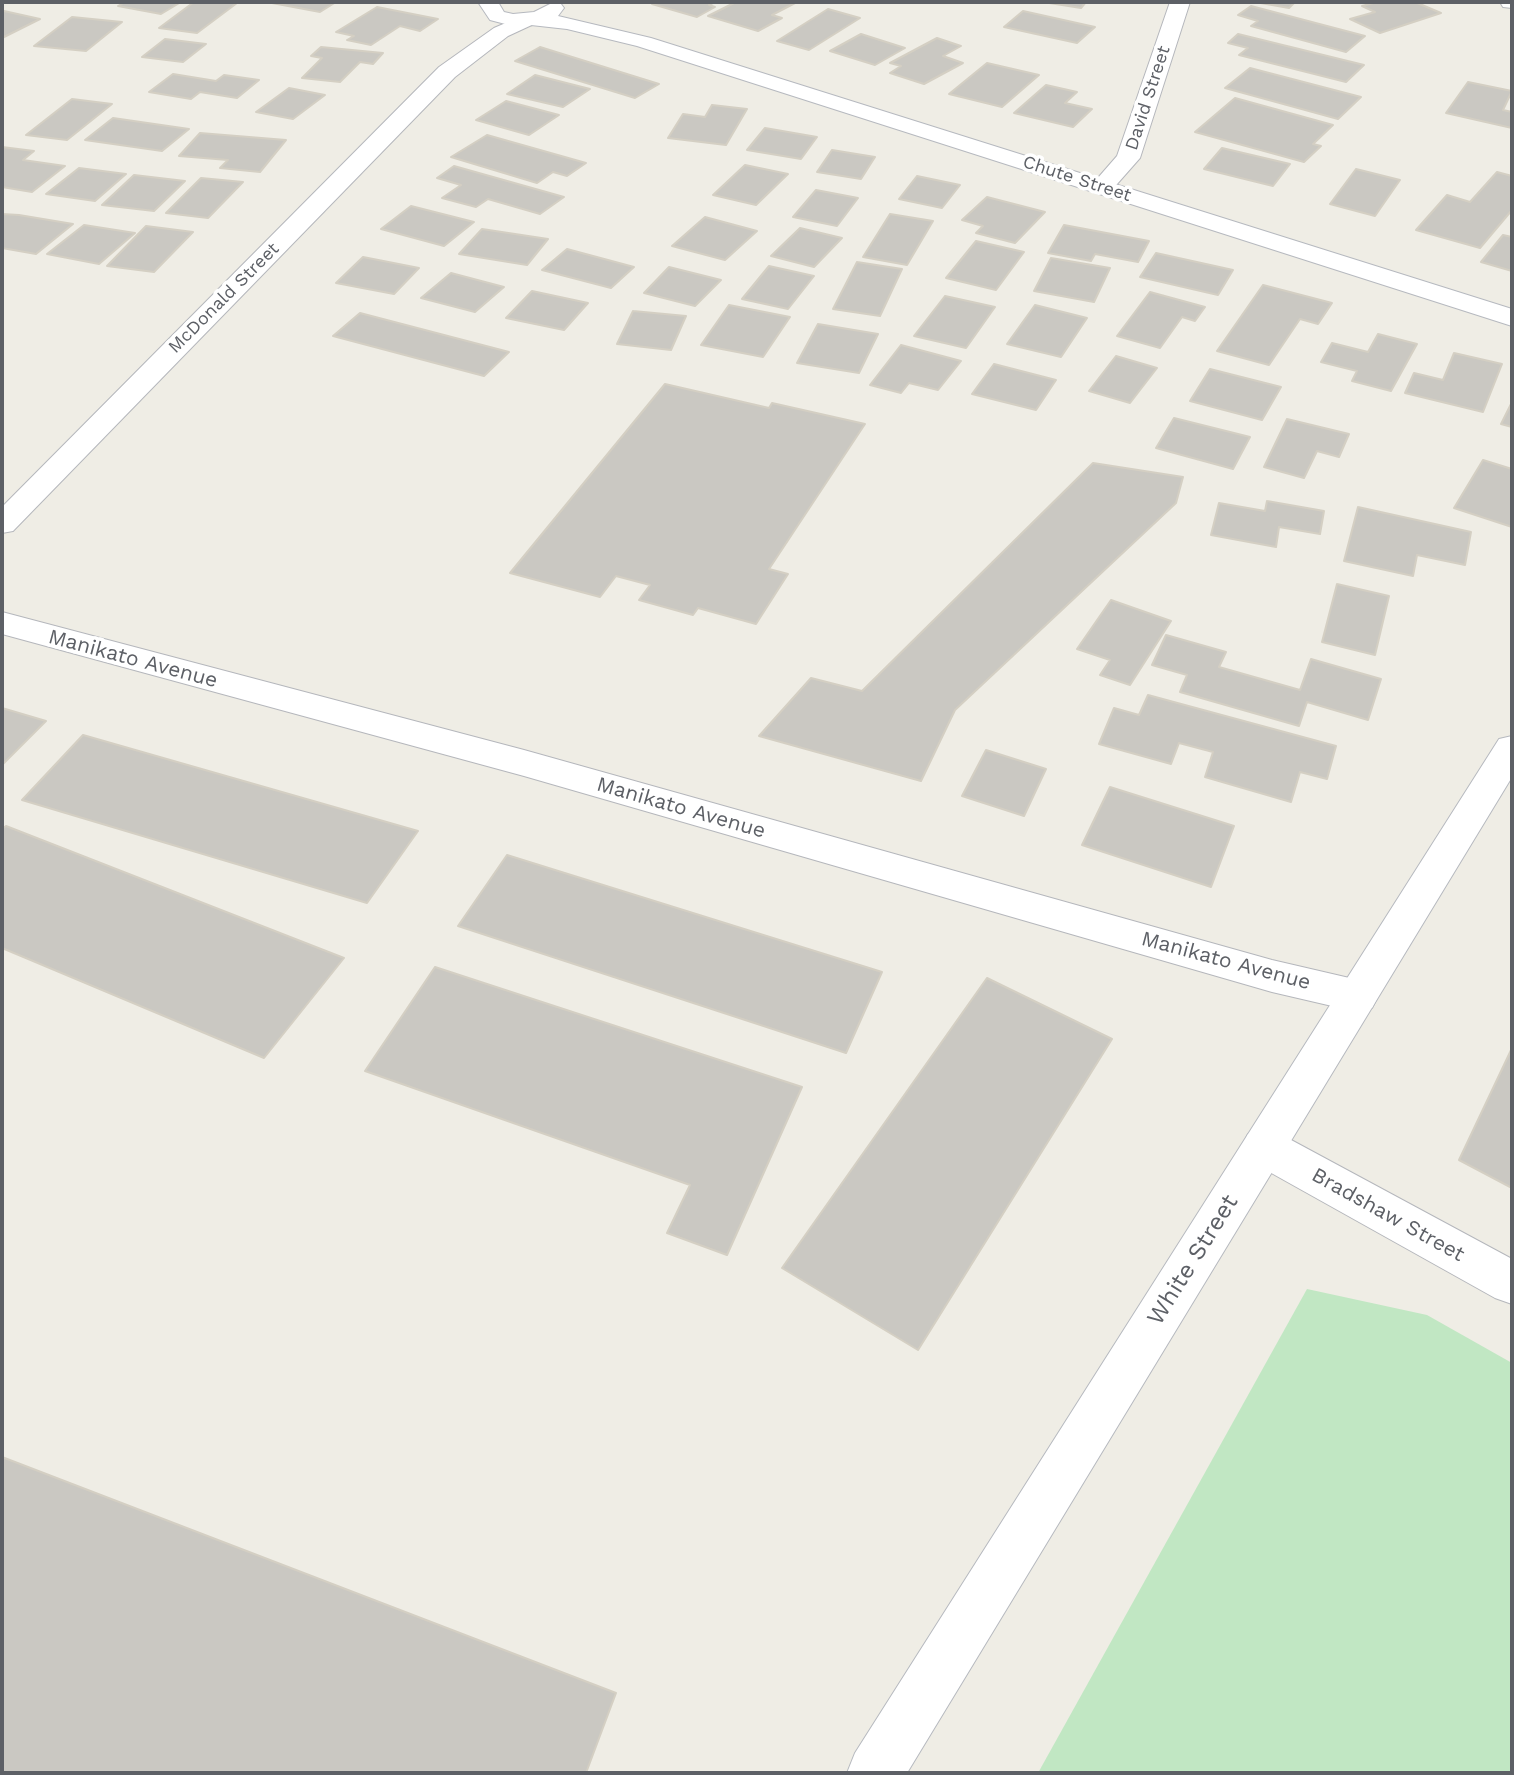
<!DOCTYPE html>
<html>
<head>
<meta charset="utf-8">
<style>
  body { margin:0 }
  #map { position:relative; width:1514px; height:1775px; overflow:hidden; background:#efede5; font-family:"Work Sans",sans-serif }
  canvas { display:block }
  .frame { position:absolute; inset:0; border:4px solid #5d6066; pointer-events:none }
</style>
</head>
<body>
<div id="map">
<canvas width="1514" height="1775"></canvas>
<div class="frame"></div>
</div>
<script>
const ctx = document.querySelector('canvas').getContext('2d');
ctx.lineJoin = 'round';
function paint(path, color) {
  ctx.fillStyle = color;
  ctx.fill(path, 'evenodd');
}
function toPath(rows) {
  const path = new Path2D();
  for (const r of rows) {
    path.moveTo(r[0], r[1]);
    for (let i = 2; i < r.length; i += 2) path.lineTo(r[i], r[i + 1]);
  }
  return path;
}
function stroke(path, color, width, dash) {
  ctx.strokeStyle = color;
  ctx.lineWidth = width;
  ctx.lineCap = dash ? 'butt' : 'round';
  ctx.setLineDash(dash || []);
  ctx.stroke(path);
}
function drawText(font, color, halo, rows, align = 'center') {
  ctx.font = font + ' "Work Sans",sans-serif';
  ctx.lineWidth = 7;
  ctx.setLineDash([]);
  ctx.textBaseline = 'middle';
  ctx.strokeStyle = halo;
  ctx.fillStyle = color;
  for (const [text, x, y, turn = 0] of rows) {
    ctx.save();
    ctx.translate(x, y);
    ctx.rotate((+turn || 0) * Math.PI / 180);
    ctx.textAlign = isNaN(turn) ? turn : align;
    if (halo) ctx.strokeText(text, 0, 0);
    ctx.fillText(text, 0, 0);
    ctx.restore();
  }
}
paint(toPath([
  [1307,1289,1427,1315,1512,1363,1512,1773,1038,1773]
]), '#c1e7c3');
const building = toPath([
  [125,2,181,2,161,14,118,6,125,2],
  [194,2,237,3,197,33,159,28,194,2],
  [274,2,336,2,320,12,272,3,274,2],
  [657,2,715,2,709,5,715,7,697,17,652,4,657,2],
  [736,2,797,2,772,15,782,18,758,31,708,16,736,2],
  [1043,2,1086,2,1081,8,1043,2],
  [1255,2,1295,2,1289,8,1255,2],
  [1377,2,1415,2,1441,13,1380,33,1350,19,1375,12,1362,6,1377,2],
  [1251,6,1365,36,1346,52,1251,26,1258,21,1238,15,1251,6],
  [377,7,438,19,420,31,400,26,371,45,347,40,354,36,336,32,377,7],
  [828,9,860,18,809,50,777,41,828,9],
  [4,11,40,19,2,38,2,12,4,11],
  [1023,11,1095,27,1077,43,1004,27,1023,11],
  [72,17,122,22,86,51,34,46,72,17],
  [861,34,905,48,875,65,830,51,861,34],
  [1238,34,1364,65,1346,82,1239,55,1248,48,1228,43,1238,34],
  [937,38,961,46,943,56,963,63,924,84,890,73,901,66,890,63,937,38],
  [165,39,206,44,183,62,142,57,165,39],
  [321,47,383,53,373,64,360,62,340,82,302,78,322,58,311,56,321,47],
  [540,47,659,84,635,98,515,61,540,47],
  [987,63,1039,75,1002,107,949,94,987,63],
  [1250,68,1361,97,1338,119,1225,88,1250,68],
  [173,74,216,81,224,75,259,80,237,98,200,92,191,99,149,92,173,74],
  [535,75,590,89,563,107,507,94,535,75],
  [1468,82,1512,91,1503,110,1512,112,1512,128,1446,113,1468,82],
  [1046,85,1077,92,1065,103,1092,109,1073,127,1014,113,1046,85],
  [289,88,325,95,293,119,256,112,289,88],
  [1235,98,1333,125,1313,144,1321,146,1304,162,1195,132,1235,98],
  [72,99,112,104,67,140,26,135,72,99],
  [506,101,559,115,529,135,476,120,506,101],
  [712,105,747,109,726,145,668,138,683,114,705,117,712,105],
  [113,118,189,129,162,151,85,140,113,118],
  [765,128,817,137,801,159,747,150,765,128],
  [200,133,286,140,260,172,220,168,228,160,179,156,200,133],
  [487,135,586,163,567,176,553,172,537,183,451,157,487,135],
  [2,147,34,151,23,160,65,166,32,192,2,187,2,147],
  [1222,148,1290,164,1273,186,1204,169,1222,148],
  [832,150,875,157,861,179,817,172,832,150],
  [745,165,788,174,756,205,713,195,745,165],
  [454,166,564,197,540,214,488,199,476,207,442,198,461,185,437,178,454,166],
  [79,168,126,174,95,201,46,194,79,168],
  [1356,169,1400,180,1375,216,1330,204,1356,169],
  [1497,172,1512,176,1512,210,1480,248,1416,230,1447,195,1470,202,1497,172],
  [134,175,185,181,154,211,102,205,134,175],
  [917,176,960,185,942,208,899,199,917,176],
  [201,178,243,182,208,218,166,213,201,178],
  [816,190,858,198,837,226,793,217,816,190],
  [987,197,1045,212,1015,243,976,233,983,226,962,220,987,197],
  [411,206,474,222,444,246,381,229,411,206],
  [2,214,19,215,73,224,36,254,2,248,2,214],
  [890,214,933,221,907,265,863,257,890,214],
  [705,217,757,231,725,260,672,246,705,217],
  [84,225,135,233,99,264,47,254,84,225],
  [1064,225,1149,241,1138,262,1095,254,1091,261,1048,253,1064,225],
  [146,226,193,232,154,272,107,266,146,226],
  [800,228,842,238,814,267,771,256,800,228],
  [482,229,548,239,527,265,459,254,482,229],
  [1503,235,1512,237,1512,271,1481,262,1503,235],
  [976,241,1024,252,996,290,946,278,976,241],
  [567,249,634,267,611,288,542,270,567,249],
  [1156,253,1233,270,1218,295,1140,277,1156,253],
  [363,257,419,268,394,294,336,283,363,257],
  [1051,258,1110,268,1094,302,1034,291,1051,258],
  [857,262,902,269,880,316,833,309,857,262],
  [769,266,814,276,788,309,742,299,769,266],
  [669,267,721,280,695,306,644,293,669,267],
  [451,273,504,287,475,312,421,298,451,273],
  [1263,285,1332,303,1318,324,1300,319,1269,365,1217,351,1263,285],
  [532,291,588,303,564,330,506,318,532,291],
  [1150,292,1205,307,1195,321,1182,317,1160,348,1117,336,1150,292],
  [945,296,995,307,966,348,914,336,945,296],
  [729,305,790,317,763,357,701,345,729,305],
  [1035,305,1087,318,1061,357,1007,344,1035,305],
  [633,311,686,316,671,350,617,344,633,311],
  [360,313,509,352,484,376,333,336,360,313],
  [818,324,878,334,859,373,797,363,818,324],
  [1378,334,1417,344,1391,391,1352,381,1357,371,1321,362,1332,343,1368,352,1378,334],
  [901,345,961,361,938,390,909,383,901,393,870,385,901,345],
  [1454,353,1502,364,1483,412,1405,393,1414,373,1443,380,1454,353],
  [1116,356,1157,368,1130,403,1089,391,1116,356],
  [994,364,1056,380,1036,410,972,394,994,364],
  [1210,369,1281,387,1262,420,1190,401,1210,369],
  [665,384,769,408,772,403,865,424,769,569,788,574,756,624,698,608,693,615,639,600,650,585,616,576,600,597,510,573,665,384],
  [1512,402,1512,427,1501,424,1512,402],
  [1174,418,1250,437,1233,469,1156,448,1174,418],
  [1287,419,1349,434,1339,457,1317,451,1304,478,1264,467,1287,419],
  [1483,460,1512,469,1512,527,1454,508,1483,460],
  [1093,463,1183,477,1176,503,955,710,921,781,759,736,811,678,862,691,1093,463],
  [1267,501,1324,511,1320,534,1279,527,1276,547,1211,535,1219,503,1265,511,1267,501],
  [1358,507,1471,532,1465,565,1417,555,1413,576,1344,561,1358,507],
  [1337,584,1389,596,1375,655,1322,642,1337,584],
  [1111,600,1171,621,1130,685,1100,675,1110,660,1077,649,1111,600],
  [1166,635,1226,652,1219,667,1300,690,1311,659,1381,679,1368,720,1307,702,1299,726,1180,692,1187,675,1152,665,1166,635],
  [1148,695,1336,746,1327,779,1300,772,1291,802,1205,777,1213,752,1179,743,1171,764,1099,744,1114,708,1139,715,1148,695],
  [2,708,46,721,2,765,2,708],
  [83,735,418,831,367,903,22,800,83,735],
  [986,750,1046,769,1024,816,962,796,986,750],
  [1110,787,1234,826,1211,887,1082,845,1110,787],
  [6,826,344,958,264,1058,2,948,2,829,6,826],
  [507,855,882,972,846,1053,458,926,507,855],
  [435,967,802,1087,727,1255,667,1233,690,1185,365,1071,435,967],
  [987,978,1112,1039,918,1350,782,1268,987,978],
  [1512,1048,1512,1188,1459,1160,1512,1048],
  [2,1457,616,1693,586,1773,2,1773,2,1457]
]);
paint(building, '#cac8c2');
stroke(building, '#d4cfc3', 2);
const street = toPath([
  [1170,2,1190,2,1140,158,1110,192,1094,192,1090,187,1117,156,1170,2],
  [1500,2,1512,2,1512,8,1503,7,1500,2],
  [529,13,536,15,539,19,536,23,508,36,455,77,13,531,2,533,2,507,439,67,494,28,529,13],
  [2,612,524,750,1272,960,1358,980,1372,984,1378,996,1372,1008,1358,1012,1272,992,524,776,2,634,2,612],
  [1264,1128,1280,1134,1512,1259,1512,1304,1495,1298,1248,1160,1242,1147,1248,1134,1264,1128]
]);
const secondary = toPath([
  [478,2,498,2,504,12,513,14,534,12,554,2,561,4,564,8,558,16,651,38,1512,309,1512,326,637,46,567,29,531,25,513,26,490,20,478,2],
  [1512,736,1512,777,907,1773,847,1773,855,1753,1499,739,1512,736]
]);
stroke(street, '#b5b7bc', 2);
stroke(secondary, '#b6b9bf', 2);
paint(street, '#fff');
paint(secondary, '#fff');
drawText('18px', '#5d6066', '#fff', [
  ["David Street",1148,98,-72],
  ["Chute Street",1077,179,18],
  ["McDonald Street",224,298,-45]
]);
drawText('21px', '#5d6066', '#fff', [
  ["Manikato Avenue",133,659,15],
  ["Manikato Avenue",681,808,16],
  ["Manikato Avenue",1226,961,15],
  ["Bradshaw Street",1388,1215,29]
]);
drawText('24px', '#5d6066', '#fff', [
  ["White Street",1193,1260,-58]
]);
</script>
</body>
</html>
